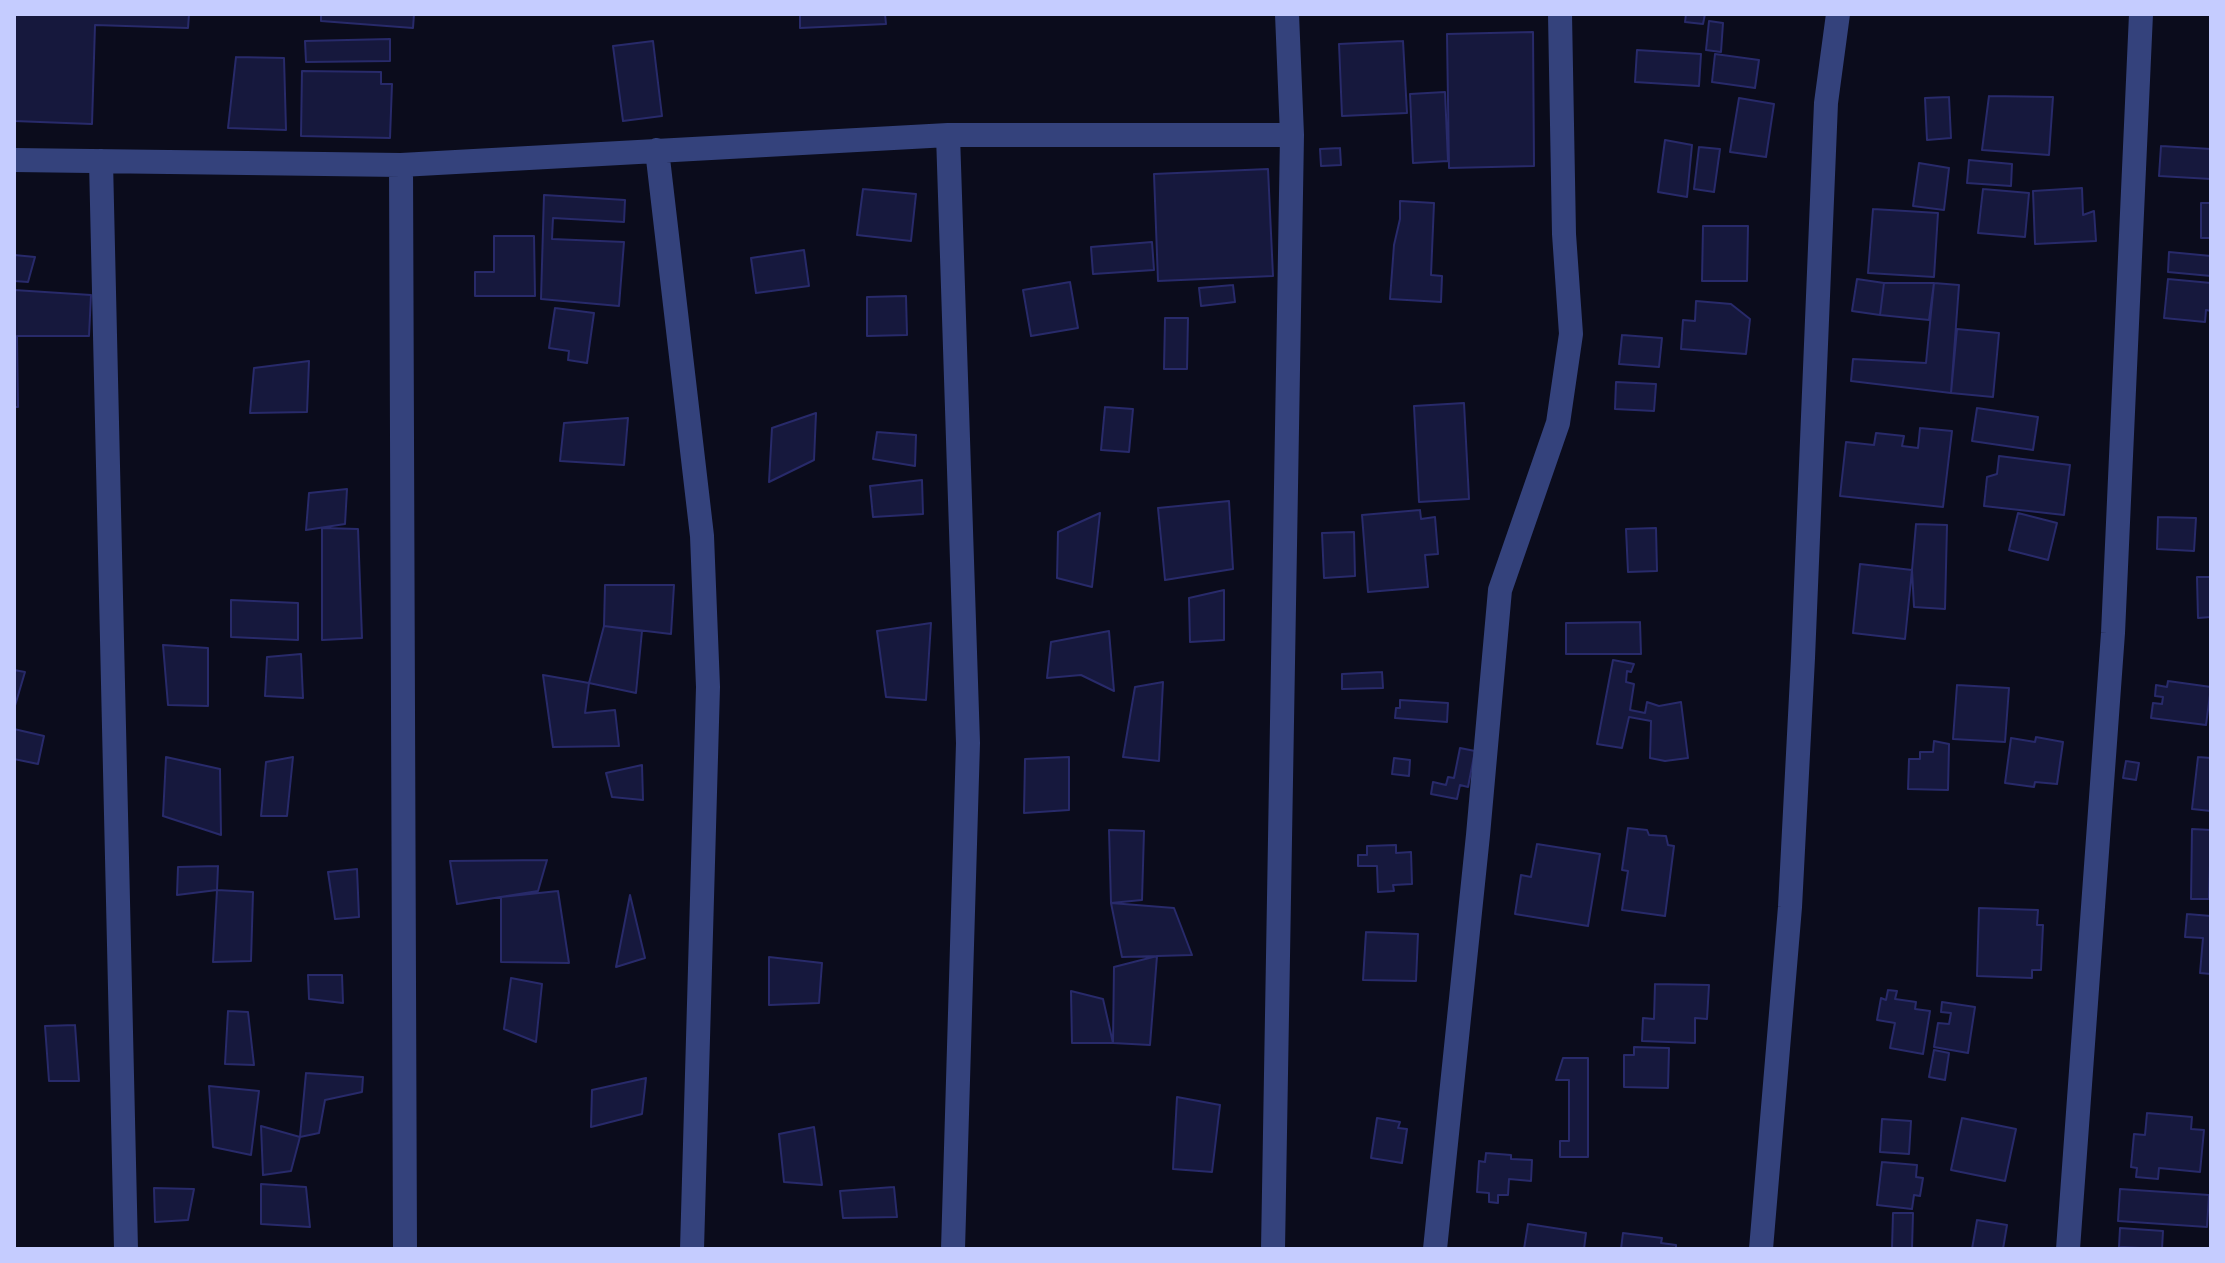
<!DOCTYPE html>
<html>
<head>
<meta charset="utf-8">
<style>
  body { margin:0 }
  #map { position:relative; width:2225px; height:1263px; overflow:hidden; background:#0b0c1c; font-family:"PT Sans Narrow",sans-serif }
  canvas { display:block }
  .frame { position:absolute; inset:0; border:16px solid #c5ccff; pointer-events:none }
</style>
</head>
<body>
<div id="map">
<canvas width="2225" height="1263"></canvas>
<div class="frame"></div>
</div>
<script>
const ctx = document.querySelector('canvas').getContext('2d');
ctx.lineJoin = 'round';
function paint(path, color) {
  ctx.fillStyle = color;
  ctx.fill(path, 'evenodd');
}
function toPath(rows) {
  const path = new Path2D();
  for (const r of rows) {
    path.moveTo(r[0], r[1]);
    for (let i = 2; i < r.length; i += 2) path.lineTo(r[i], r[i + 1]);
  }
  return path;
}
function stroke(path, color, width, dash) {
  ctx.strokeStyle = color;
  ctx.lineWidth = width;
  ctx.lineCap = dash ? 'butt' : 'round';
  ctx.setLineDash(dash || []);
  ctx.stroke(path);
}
const building = toPath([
  [14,14,189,14,188,28,95,25,92,124,14,121,14,14],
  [321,14,414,14,413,28,321,21,321,14],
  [800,14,885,14,886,24,800,28,800,14],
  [1686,14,1705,14,1703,24,1685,22,1686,14],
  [1709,21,1723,23,1721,52,1706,50,1709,21],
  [1533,32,1534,166,1449,168,1447,34,1533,32],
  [390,39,390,61,306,62,305,41,390,39],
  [653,41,662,116,623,121,613,46,653,41],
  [1403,41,1407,113,1342,116,1339,44,1403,41],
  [1637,50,1701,54,1699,86,1635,82,1637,50],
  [1715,54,1759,60,1755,88,1712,82,1715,54],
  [236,57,284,58,286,130,228,128,236,57],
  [302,71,381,72,381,84,392,84,390,138,301,136,302,71],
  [1445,92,1448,161,1413,163,1410,94,1445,92],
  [1989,96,2053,97,2049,155,1982,150,1989,96],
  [1949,97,1951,138,1927,140,1925,98,1949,97],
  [1739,98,1774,104,1766,157,1730,152,1739,98],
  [1665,140,1692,145,1687,197,1658,192,1665,140],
  [2161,146,2211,149,2211,179,2159,176,2161,146],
  [1699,147,1720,149,1714,192,1694,189,1699,147],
  [1340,148,1341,165,1321,166,1320,149,1340,148],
  [1969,160,2012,164,2011,186,1967,183,1969,160],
  [1919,163,1949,168,1944,210,1913,206,1919,163],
  [1268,169,1273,276,1158,281,1154,174,1268,169],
  [2082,188,2083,215,2094,211,2096,241,2035,244,2033,191,2082,188],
  [863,189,916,194,911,241,857,235,863,189],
  [1983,189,2029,193,2025,237,1978,233,1983,189],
  [544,195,625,200,624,222,553,218,552,239,624,242,619,306,541,299,544,195],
  [1400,201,1434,203,1431,275,1442,276,1441,302,1390,299,1394,245,1400,219,1400,201],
  [2201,203,2211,203,2211,238,2201,238,2201,203],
  [1873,209,1938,213,1934,277,1868,273,1873,209],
  [1703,226,1748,226,1747,281,1702,281,1703,226],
  [494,236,534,236,535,296,475,296,475,272,494,272,494,236],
  [1152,242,1154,270,1093,274,1091,247,1152,242],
  [804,250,809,286,756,293,751,258,804,250],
  [2169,252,2211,256,2211,276,2168,272,2169,252],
  [14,255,35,257,28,282,14,281,14,255],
  [1857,279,1884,283,1880,315,1852,311,1857,279],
  [2168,279,2211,283,2211,311,2206,310,2205,322,2164,318,2168,279],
  [1070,282,1078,328,1031,336,1023,290,1070,282],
  [1884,283,1934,283,1929,320,1880,315,1884,283],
  [1934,283,1959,285,1951,393,1851,381,1853,359,1926,363,1934,283],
  [1233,285,1235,302,1201,306,1199,288,1233,285],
  [14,290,91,295,89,336,17,336,18,407,14,407,14,290],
  [906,296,907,335,867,336,867,297,906,296],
  [1696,301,1731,304,1750,319,1746,354,1681,349,1683,320,1695,321,1696,301],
  [555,308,594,313,587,363,568,360,569,351,549,348,555,308],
  [1165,318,1188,318,1187,369,1164,369,1165,318],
  [1957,329,1999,333,1993,397,1951,393,1957,329],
  [1622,335,1662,338,1659,367,1619,364,1622,335],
  [309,361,307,412,250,413,254,368,309,361],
  [1616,382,1656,384,1654,411,1615,409,1616,382],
  [1464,403,1469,499,1419,502,1414,406,1464,403],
  [1105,407,1133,409,1129,452,1101,450,1105,407],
  [1977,408,2038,417,2033,450,1972,441,1977,408],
  [816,413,814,460,769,482,772,428,816,413],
  [628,418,624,465,560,461,564,423,628,418],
  [1920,428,1952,431,1943,507,1840,496,1846,442,1874,445,1876,433,1904,436,1902,446,1918,448,1920,428],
  [877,432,916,435,915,466,873,459,877,432],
  [1999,456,2070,465,2064,515,1984,506,1987,477,1997,474,1999,456],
  [922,480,923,514,873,517,870,486,922,480],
  [347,489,345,524,306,530,309,493,347,489],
  [1229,501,1233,569,1165,580,1158,508,1229,501],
  [1420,510,1421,519,1435,517,1438,554,1425,555,1428,587,1368,592,1362,515,1420,510],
  [1100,513,1092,587,1057,578,1058,532,1100,513],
  [2018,513,2057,523,2048,560,2009,550,2018,513],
  [2158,517,2196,518,2194,551,2157,549,2158,517],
  [1916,524,1947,525,1945,609,1914,607,1912,570,1916,524],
  [322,528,358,529,362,638,322,640,322,528],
  [1656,528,1657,571,1628,572,1626,529,1656,528],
  [1354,532,1355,576,1324,578,1322,533,1354,532],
  [1860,564,1912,570,1905,639,1853,633,1860,564],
  [2197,577,2211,577,2211,617,2198,618,2197,577],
  [605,585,674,585,671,634,604,626,605,585],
  [1224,590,1224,640,1190,642,1189,598,1224,590],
  [231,600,298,603,298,640,231,637,231,600],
  [1640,622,1641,654,1566,654,1566,623,1640,622],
  [931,623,926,700,886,697,877,631,931,623],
  [604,626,642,631,636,693,589,683,604,626],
  [1109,631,1114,691,1081,675,1047,678,1051,642,1109,631],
  [163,645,208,648,208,706,168,705,163,645],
  [301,654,303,698,265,696,267,657,301,654],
  [1613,660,1634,664,1631,672,1627,671,1626,682,1634,684,1630,710,1645,713,1647,702,1659,706,1681,702,1688,758,1665,761,1650,758,1651,721,1629,717,1622,748,1597,744,1613,660],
  [14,670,25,672,14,709,14,670],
  [1382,672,1383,688,1342,689,1342,674,1382,672],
  [543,675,589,683,585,713,615,710,619,746,553,747,543,675],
  [2168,681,2211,687,2206,725,2151,718,2153,703,2162,704,2163,697,2155,696,2156,685,2167,687,2168,681],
  [1163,682,1159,761,1123,757,1135,687,1163,682],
  [1957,685,2009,688,2005,742,1953,739,1957,685],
  [1400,700,1448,703,1447,722,1395,718,1396,708,1400,708,1400,700],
  [14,729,44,736,38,764,14,759,14,729],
  [2036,737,2063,742,2057,784,2035,782,2034,787,2005,783,2011,738,2035,742,2036,737],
  [1934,741,1949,744,1948,790,1908,789,1909,759,1920,759,1920,752,1933,752,1934,741],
  [1460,748,1475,751,1468,787,1460,785,1457,799,1431,794,1433,782,1446,785,1448,777,1454,778,1460,748],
  [166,757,220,769,221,835,163,816,166,757],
  [293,757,287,816,261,816,266,762,293,757],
  [1069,757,1069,810,1024,813,1025,759,1069,757],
  [2198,757,2211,758,2211,811,2192,809,2198,757],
  [1394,758,1410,760,1409,776,1392,774,1394,758],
  [2126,761,2139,763,2136,780,2123,778,2126,761],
  [642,765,643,800,612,797,606,773,642,765],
  [1628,828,1647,830,1649,835,1666,836,1668,845,1674,846,1665,916,1622,910,1628,871,1622,870,1628,828],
  [2192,829,2211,830,2209,899,2191,899,2192,829],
  [1109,830,1144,831,1142,900,1111,903,1109,830],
  [1537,844,1600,854,1588,926,1515,914,1521,875,1531,877,1537,844],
  [1396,845,1396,853,1411,852,1412,884,1393,885,1394,891,1378,892,1377,866,1358,866,1358,855,1367,855,1367,846,1396,845],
  [547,860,538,891,457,904,450,861,547,860],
  [218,866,217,890,177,895,178,867,218,866],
  [357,869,359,917,335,919,328,872,357,869],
  [217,890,253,892,251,961,213,962,217,890],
  [558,891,569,963,501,962,501,897,558,891],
  [630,895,645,958,616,967,630,895],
  [1111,903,1174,908,1192,955,1122,957,1111,903],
  [1979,908,2038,910,2037,925,2043,925,2041,970,2032,970,2032,978,1977,976,1979,908],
  [2187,914,2211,916,2211,974,2200,973,2203,938,2185,937,2187,914],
  [1366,932,1418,934,1416,981,1363,980,1366,932],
  [1157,956,1150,1045,1113,1043,1114,967,1157,956],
  [769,957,822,963,819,1003,769,1005,769,957],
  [308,975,342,975,343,1003,309,999,308,975],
  [511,978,542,984,536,1042,504,1029,511,978],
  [1655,984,1709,985,1707,1019,1695,1018,1695,1043,1642,1041,1643,1018,1654,1019,1655,984],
  [1888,990,1897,991,1895,999,1916,1002,1915,1009,1930,1011,1923,1054,1890,1048,1895,1023,1877,1020,1881,998,1886,1000,1888,990],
  [1071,991,1103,999,1113,1043,1072,1043,1071,991],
  [1942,1002,1975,1007,1968,1053,1934,1047,1938,1023,1949,1024,1951,1013,1941,1012,1942,1002],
  [228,1011,248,1012,254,1065,225,1064,228,1011],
  [75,1025,79,1081,49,1081,45,1026,75,1025],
  [1634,1047,1669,1048,1668,1088,1624,1087,1624,1055,1634,1055,1634,1047],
  [1934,1050,1949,1053,1945,1080,1929,1077,1934,1050],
  [1563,1058,1588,1058,1588,1157,1560,1157,1560,1141,1569,1141,1569,1080,1556,1080,1563,1058],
  [306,1073,363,1077,362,1092,325,1100,319,1133,300,1137,306,1073],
  [646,1078,642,1114,591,1127,592,1090,646,1078],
  [209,1086,259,1091,251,1155,213,1147,209,1086],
  [1177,1097,1220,1105,1212,1172,1173,1169,1177,1097],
  [2147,1113,2192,1117,2191,1129,2204,1130,2200,1172,2159,1168,2158,1179,2136,1177,2137,1168,2131,1167,2134,1134,2145,1135,2147,1113],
  [1377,1118,1400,1122,1398,1128,1407,1129,1402,1163,1371,1158,1377,1118],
  [1962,1118,2016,1129,2005,1181,1951,1170,1962,1118],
  [1882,1119,1911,1121,1909,1154,1880,1152,1882,1119],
  [261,1126,300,1137,291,1171,263,1175,261,1126],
  [814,1127,822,1185,784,1182,779,1134,814,1127],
  [1486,1153,1511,1155,1511,1159,1532,1160,1531,1181,1509,1179,1508,1195,1498,1195,1498,1203,1489,1202,1489,1193,1477,1192,1479,1161,1485,1162,1486,1153],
  [1882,1162,1917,1165,1916,1177,1923,1178,1920,1196,1914,1195,1912,1209,1877,1205,1882,1162],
  [261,1184,306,1187,310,1227,261,1224,261,1184],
  [894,1187,897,1217,843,1218,840,1191,894,1187],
  [154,1188,194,1189,188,1220,155,1222,154,1188],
  [2120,1189,2209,1195,2207,1227,2118,1221,2120,1189],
  [1893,1213,1913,1213,1912,1249,1892,1249,1893,1213],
  [1977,1220,2007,1225,2003,1249,1972,1249,1977,1220],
  [1528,1224,1586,1233,1584,1249,1524,1249,1528,1224],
  [2120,1228,2163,1231,2162,1249,2119,1247,2120,1228],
  [1623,1233,1662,1238,1661,1243,1676,1245,1676,1249,1621,1249,1623,1233]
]);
paint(building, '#16183d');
stroke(building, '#282a6a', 2);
stroke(toPath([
  [948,135,968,743,953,1249],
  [657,150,702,536,708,687,692,1249],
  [14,160,401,165,948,135,1292,135],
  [101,161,126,1249],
  [401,165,405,1249],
  [1273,1249,1292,135,1287,14],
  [1435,1249,1478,835,1500,590,1558,423,1571,334,1564,234,1560,14],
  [1761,1249,1790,907,1803,658,1826,103,1838,14],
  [2068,1249,2113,633,2141,14]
]), '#34427c', 24);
</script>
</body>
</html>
